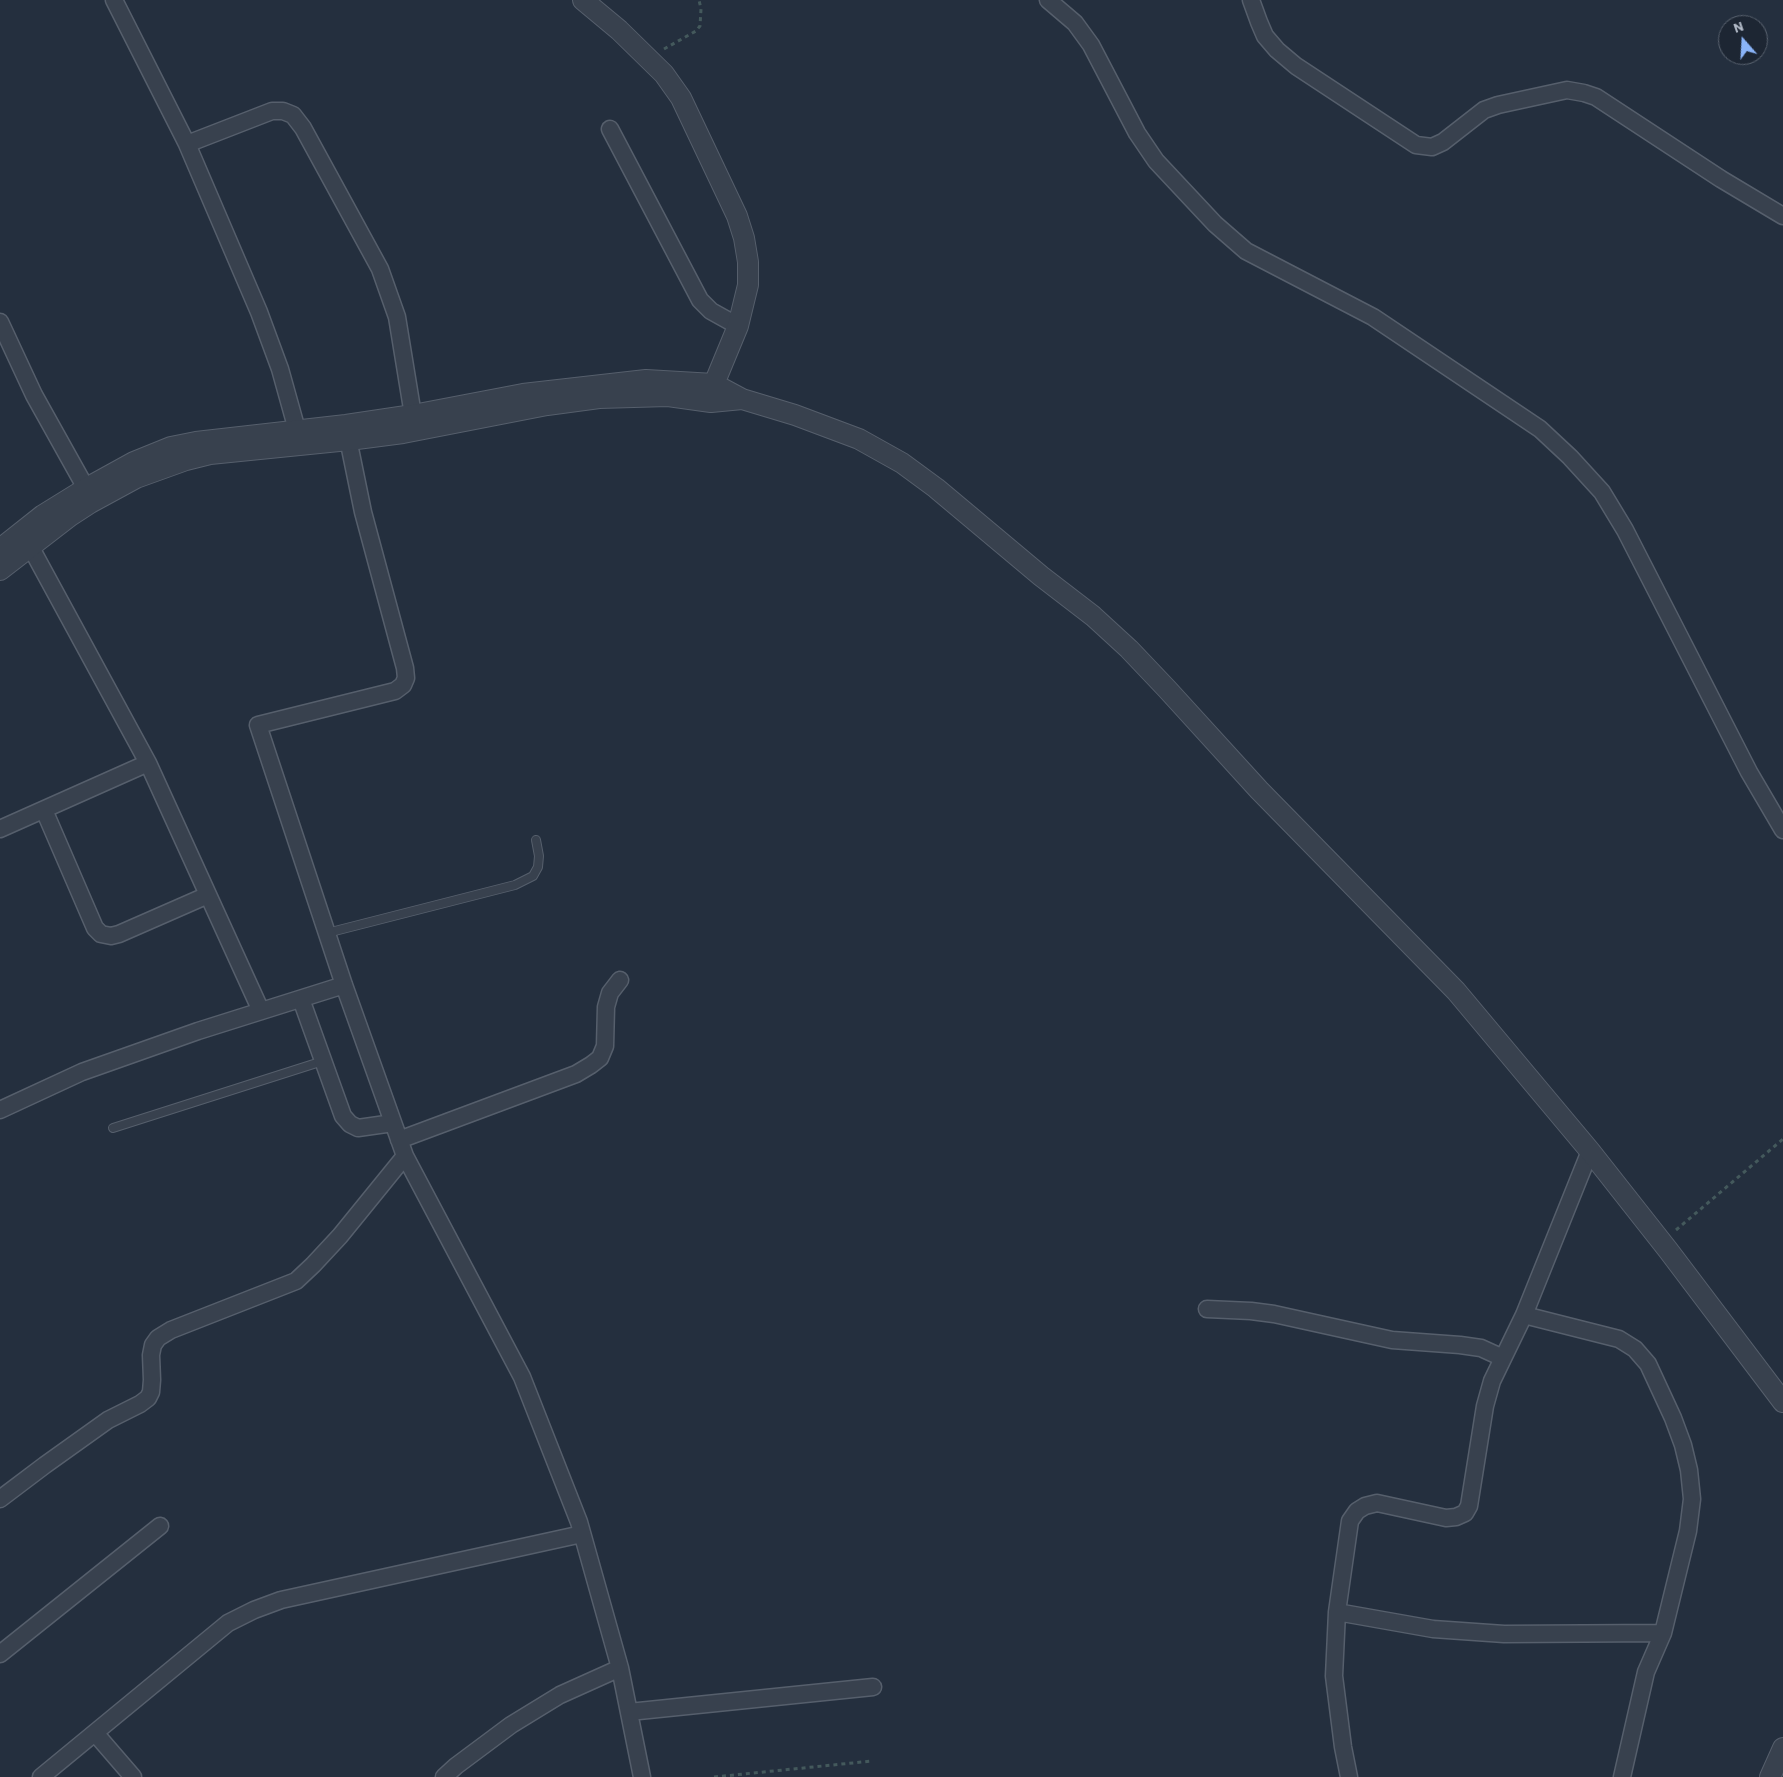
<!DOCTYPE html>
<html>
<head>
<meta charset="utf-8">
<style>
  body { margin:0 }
  #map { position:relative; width:1783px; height:1777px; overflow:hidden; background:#242f3e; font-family:Barlow,sans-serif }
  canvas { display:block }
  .north { position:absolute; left:1718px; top:15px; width:50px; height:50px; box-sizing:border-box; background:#1d2633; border:1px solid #59626f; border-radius:50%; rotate:341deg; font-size:14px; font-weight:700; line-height:20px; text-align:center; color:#b4bcc9 }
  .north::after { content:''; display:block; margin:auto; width:18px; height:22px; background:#8ab4f8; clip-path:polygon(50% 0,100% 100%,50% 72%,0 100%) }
</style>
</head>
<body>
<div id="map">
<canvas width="1783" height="1777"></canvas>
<div class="north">N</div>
</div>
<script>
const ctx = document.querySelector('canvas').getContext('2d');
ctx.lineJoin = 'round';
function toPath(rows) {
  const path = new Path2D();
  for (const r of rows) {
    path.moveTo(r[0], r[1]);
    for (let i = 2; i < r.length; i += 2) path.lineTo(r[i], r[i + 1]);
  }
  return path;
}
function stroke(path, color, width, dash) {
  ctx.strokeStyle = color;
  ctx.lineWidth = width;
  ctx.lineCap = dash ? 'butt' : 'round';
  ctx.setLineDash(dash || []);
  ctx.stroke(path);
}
const service = toPath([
  [327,933,515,885,533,876,538,867,539,856,536,840],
  [113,1128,323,1061]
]);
const minor = toPath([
  [114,0,187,144,259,312,280,369,297,430],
  [1048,0,1075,23,1091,45,1137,133,1156,161,1215,224,1246,251,1373,317,1540,429,1570,457,1602,492,1625,530,1749,772,1783,830],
  [1251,0,1259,22,1265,36,1277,50,1296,66,1416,145,1432,147,1443,142,1484,110,1498,105,1567,90,1584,93,1596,97,1721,179,1783,216],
  [610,129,700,300,711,311,738,326],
  [187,144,272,111,283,111,293,115,303,128,380,269,397,317,413,415],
  [0,322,34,395,92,499],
  [346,429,363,512,405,668,406,678,403,685,395,691,258,725,344,985,405,1156],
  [30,546,148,763,261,1011],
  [44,810,95,928,101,934,111,936,119,934,208,895],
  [0,829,148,763],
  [301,999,343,1116,350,1124,358,1128,393,1123],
  [0,1110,82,1072,198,1031,344,985],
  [399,1140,576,1074,591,1065,600,1058,605,1046,606,1007,610,993,620,980],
  [1207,1309,1251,1311,1274,1314,1392,1340,1460,1345,1481,1348,1503,1358],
  [1524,1315,1619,1339,1635,1349,1648,1364,1673,1418,1683,1445,1689,1470,1692,1499,1688,1531,1663,1633,1646,1672,1622,1777],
  [0,1499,45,1465,108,1420,140,1404,148,1398,151,1392,152,1380,151,1355,153,1345,158,1338,171,1330,296,1281,313,1265,340,1236,405,1156,522,1377,579,1522,620,1668],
  [1337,1612,1433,1629,1504,1634,1663,1633],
  [0,1654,160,1526],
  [629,1712,873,1687],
  [95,1733,133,1777],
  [41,1777,228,1623,254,1610,281,1600,582,1534],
  [444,1777,456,1766,511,1725,560,1695,620,1668,642,1777],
  [1349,1777,1343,1747,1334,1676,1337,1612,1350,1521,1357,1511,1365,1506,1377,1503,1446,1518,1456,1517,1465,1513,1469,1506,1485,1406,1492,1381,1524,1315,1590,1151]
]);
const tertiary = toPath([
  [583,0,619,30,664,74,681,98,737,216,744,238,748,262,748,285,738,326,714,384,712,395],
  [0,549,43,515,85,489,134,462,171,447,196,442,346,425,413,415,523,394,646,380,714,384,742,399,795,415,859,439,902,463,936,488,1041,576,1093,616,1129,649,1167,689,1259,790,1456,991,1590,1151,1668,1250,1783,1402],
  [0,570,70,516,90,503,136,478,186,460,210,454,349,440,403,433,547,405,599,398,668,396,711,402,742,399],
  [1770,1777,1783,1748]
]);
stroke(service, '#565f6c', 10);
stroke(minor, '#565f6c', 19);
stroke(tertiary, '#565f6c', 22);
stroke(toPath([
  [664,49,696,31,700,26,701,9,699,0],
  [1676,1230,1783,1139],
  [714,1777,872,1761]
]), '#44595c', 3, [4, 4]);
stroke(service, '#38414e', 8);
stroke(minor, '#38414e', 16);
stroke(tertiary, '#38414e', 20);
</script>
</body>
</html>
